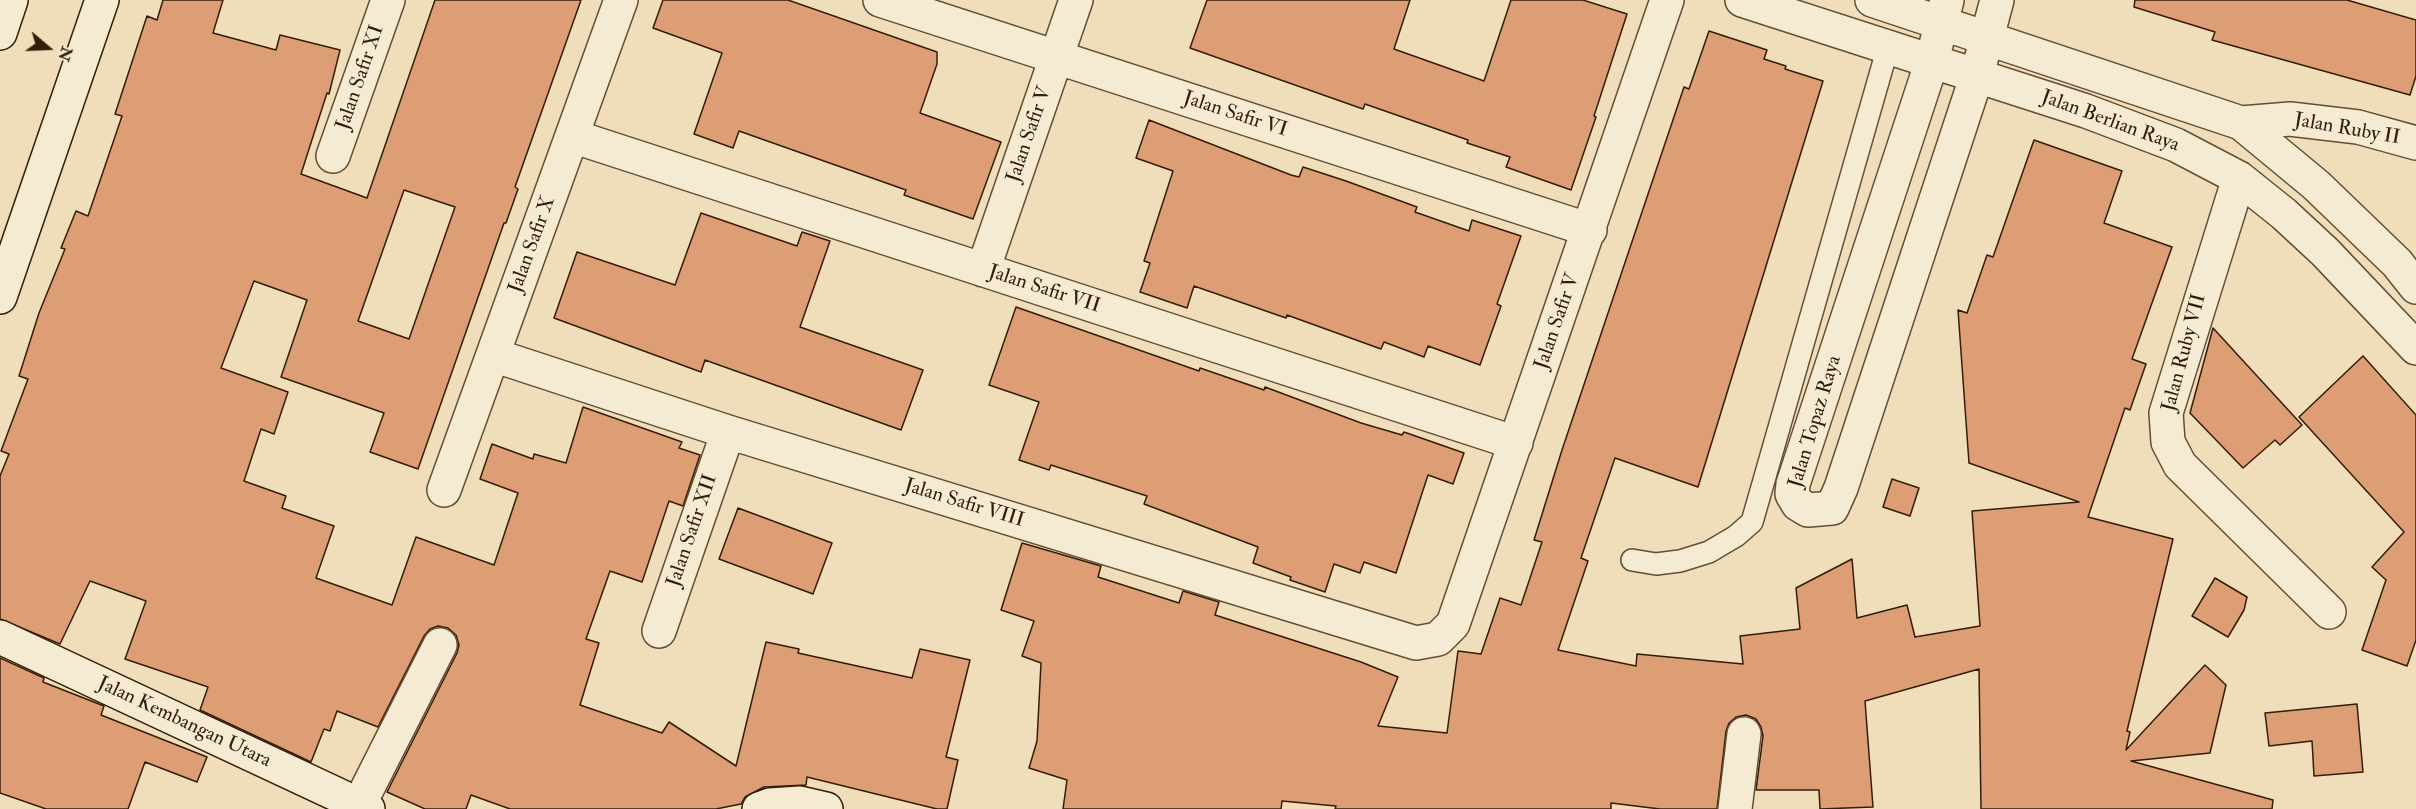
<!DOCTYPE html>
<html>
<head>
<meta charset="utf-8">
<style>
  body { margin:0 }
  #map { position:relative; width:2416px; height:809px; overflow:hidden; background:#efdeb9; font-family:"IM FELL Double Pica",serif }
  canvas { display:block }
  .north { position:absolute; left:18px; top:18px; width:60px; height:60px; -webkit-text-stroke:4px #f5ead2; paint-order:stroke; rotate:109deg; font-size:16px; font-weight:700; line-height:24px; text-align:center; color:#341d07 }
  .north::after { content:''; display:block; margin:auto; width:21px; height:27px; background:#341d07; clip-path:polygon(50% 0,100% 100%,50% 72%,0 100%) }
</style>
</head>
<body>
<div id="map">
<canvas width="2416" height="809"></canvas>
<div class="north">N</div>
</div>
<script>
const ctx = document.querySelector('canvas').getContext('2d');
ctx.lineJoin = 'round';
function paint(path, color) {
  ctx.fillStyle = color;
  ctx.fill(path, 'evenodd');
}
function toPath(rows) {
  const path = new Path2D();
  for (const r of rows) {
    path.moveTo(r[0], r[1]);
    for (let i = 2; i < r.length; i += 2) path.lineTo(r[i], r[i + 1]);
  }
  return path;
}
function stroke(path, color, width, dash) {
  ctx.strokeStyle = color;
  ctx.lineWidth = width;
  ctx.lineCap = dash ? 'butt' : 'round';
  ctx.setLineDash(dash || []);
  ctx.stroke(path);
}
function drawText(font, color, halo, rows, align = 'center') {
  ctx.font = font + ' "IM FELL Double Pica",serif';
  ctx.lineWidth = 4.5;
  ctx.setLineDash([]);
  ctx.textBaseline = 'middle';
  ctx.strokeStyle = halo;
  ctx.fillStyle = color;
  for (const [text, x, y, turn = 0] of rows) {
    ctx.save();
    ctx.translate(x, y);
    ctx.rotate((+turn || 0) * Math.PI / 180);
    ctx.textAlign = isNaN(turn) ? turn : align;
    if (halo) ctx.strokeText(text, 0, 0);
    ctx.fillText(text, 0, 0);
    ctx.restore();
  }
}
const building = toPath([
  [163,0,223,0,213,33,276,50,280,35,340,50,329,94,327,93,301,174,367,198,435,0,581,0,515,187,518,189,506,223,504,223,418,469,370,452,384,413,281,377,307,300,254,281,221,368,288,392,274,434,261,429,244,481,286,496,282,508,334,526,316,578,392,605,416,537,494,565,518,493,480,479,492,444,533,459,534,454,566,463,583,407,682,442,679,448,700,455,683,506,669,501,642,582,610,571,586,639,599,643,580,705,662,733,669,722,736,766,766,642,799,649,798,653,912,678,920,649,970,660,946,757,958,760,947,809,937,809,807,777,806,785,764,787,745,797,741,804,716,809,510,809,471,795,466,809,425,809,387,792,457,653,459,645,456,635,448,628,438,626,430,629,424,636,378,727,337,711,330,731,324,729,311,762,200,710,208,687,125,659,146,601,90,581,60,644,0,619,0,476,9,454,1,451,28,379,19,376,39,313,65,249,61,248,76,211,88,216,122,116,115,114,147,16,157,20,163,0],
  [404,190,455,207,409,339,358,321,404,190],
  [663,0,788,0,937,52,937,64,920,113,1001,142,973,219,904,195,906,190,739,131,733,148,694,134,722,53,653,28,663,0],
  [1207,0,1410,0,1394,49,1484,81,1511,0,1583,0,1627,14,1594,116,1596,117,1571,190,1506,167,1510,157,1467,143,1468,140,1365,104,1363,109,1190,48,1207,0],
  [2135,0,2347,0,2416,20,2416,76,2410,95,2212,40,2215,32,2134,7,2135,0],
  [1709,31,1767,50,1764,59,1786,66,1785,69,1823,81,1698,487,1615,458,1581,558,1588,561,1558,650,1636,666,1637,654,1743,664,1740,636,1800,629,1796,588,1852,559,1857,618,1907,605,1915,637,1980,626,1972,511,2079,502,1969,463,1958,310,1967,313,1987,255,1993,257,2034,140,2122,171,2104,223,2172,247,2132,359,2146,364,2130,410,2125,408,2088,517,2173,539,2127,731,2130,732,2126,750,2205,665,2226,685,2210,753,2131,761,2273,800,2272,809,1981,809,1979,669,1865,701,1873,807,1820,809,1819,790,1756,790,1763,736,1761,727,1756,719,1746,715,1736,717,1729,723,1726,731,1717,809,1660,809,1611,803,1611,809,1335,809,1336,806,1282,801,1281,809,1063,809,1067,780,1029,768,1037,741,1041,663,1022,656,1034,621,1001,610,1022,543,1101,566,1098,577,1179,603,1183,591,1219,602,1215,615,1361,662,1398,677,1378,726,1447,733,1458,651,1481,654,1500,598,1521,605,1542,542,1534,540,1562,450,1684,87,1689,89,1709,31],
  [1149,120,1291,175,1299,177,1303,167,1346,181,1417,207,1415,212,1469,231,1472,220,1521,236,1497,304,1501,306,1480,365,1428,346,1424,357,1384,342,1381,349,1287,315,1286,318,1194,286,1187,308,1140,292,1150,263,1144,261,1173,171,1136,158,1149,120],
  [701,213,797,246,802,232,830,241,800,327,923,370,901,430,705,360,701,372,554,318,577,252,675,285,701,213],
  [1016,307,1199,371,1200,368,1264,390,1265,387,1361,423,1402,435,1404,432,1464,453,1453,484,1428,475,1396,573,1364,562,1360,573,1334,564,1325,592,1290,580,1291,577,1253,563,1258,547,1144,504,1147,496,1051,465,1049,470,1019,460,1039,402,989,385,1016,307],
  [2213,328,2302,425,2280,445,2275,440,2243,468,2190,413,2213,328],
  [2363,356,2416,415,2416,640,2407,666,2362,650,2386,580,2372,567,2404,532,2299,417,2363,356],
  [1892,479,1919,488,1910,516,1883,507,1892,479],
  [738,508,832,543,813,594,719,559,738,508],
  [2215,578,2247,597,2244,610,2228,637,2192,616,2215,578],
  [0,658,44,678,43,682,104,706,101,715,207,757,197,782,145,762,128,809,46,809,0,793,0,658],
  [2357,704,2363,772,2314,776,2312,741,2269,746,2265,713,2357,704]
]);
paint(building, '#dd9d75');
stroke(building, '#341d07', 1.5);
const lane = toPath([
  [1632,560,1656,564,1680,561,1709,552,1736,536,1752,522,1888,47]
]);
const street = toPath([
  [880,0,1590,230],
  [1742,0,2086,111,2176,145,2239,178,2284,214,2325,252,2416,348],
  [1872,0,2241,123,2316,185,2397,263,2416,287],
  [1947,0,1932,61,1793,484,1792,494,1798,504,1808,510,1832,508,1841,488,1977,75,1997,0],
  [2241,123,2290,119,2358,127,2416,143],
  [572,136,1516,443],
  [333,156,388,0],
  [2239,178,2166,413,2168,442,2180,465,2329,612],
  [983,270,1076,0],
  [493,355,728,432,1416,643,1438,639,1453,624,1667,0],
  [444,490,621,0],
  [659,631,728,432],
  [359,805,440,645],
  [1735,809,1744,734]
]);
const secondary = toPath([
  [0,33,11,0],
  [0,297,102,0],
  [0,637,368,809],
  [759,809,770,805,800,803,826,809]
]);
stroke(lane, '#634d34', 24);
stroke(street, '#634d34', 36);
stroke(secondary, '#341d07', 36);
stroke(lane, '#f5ead2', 21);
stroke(street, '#f5ead2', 33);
stroke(secondary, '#f5ead2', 33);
drawText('20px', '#341d07', '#f5ead2', [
  ["Jalan Safir XI",361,78,-71],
  ["Jalan Safir VI",1235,115,18],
  ["Jalan Berlian Raya",2110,122,20],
  ["Jalan Ruby II",2347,130,10],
  ["Jalan Safir V",1030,135,-71],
  ["Jalan Safir X",533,245,-70],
  ["Jalan Safir VII",1044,290,18],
  ["Jalan Safir V",1558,322,-71],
  ["Jalan Ruby VII",2185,353,-75],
  ["Jalan Topaz Raya",1816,422,-73],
  ["Jalan Safir VIII",964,504,17],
  ["Jalan Safir XII",693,531,-71],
  ["Jalan Kembangan Utara",184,723,25]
]);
</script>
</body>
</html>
